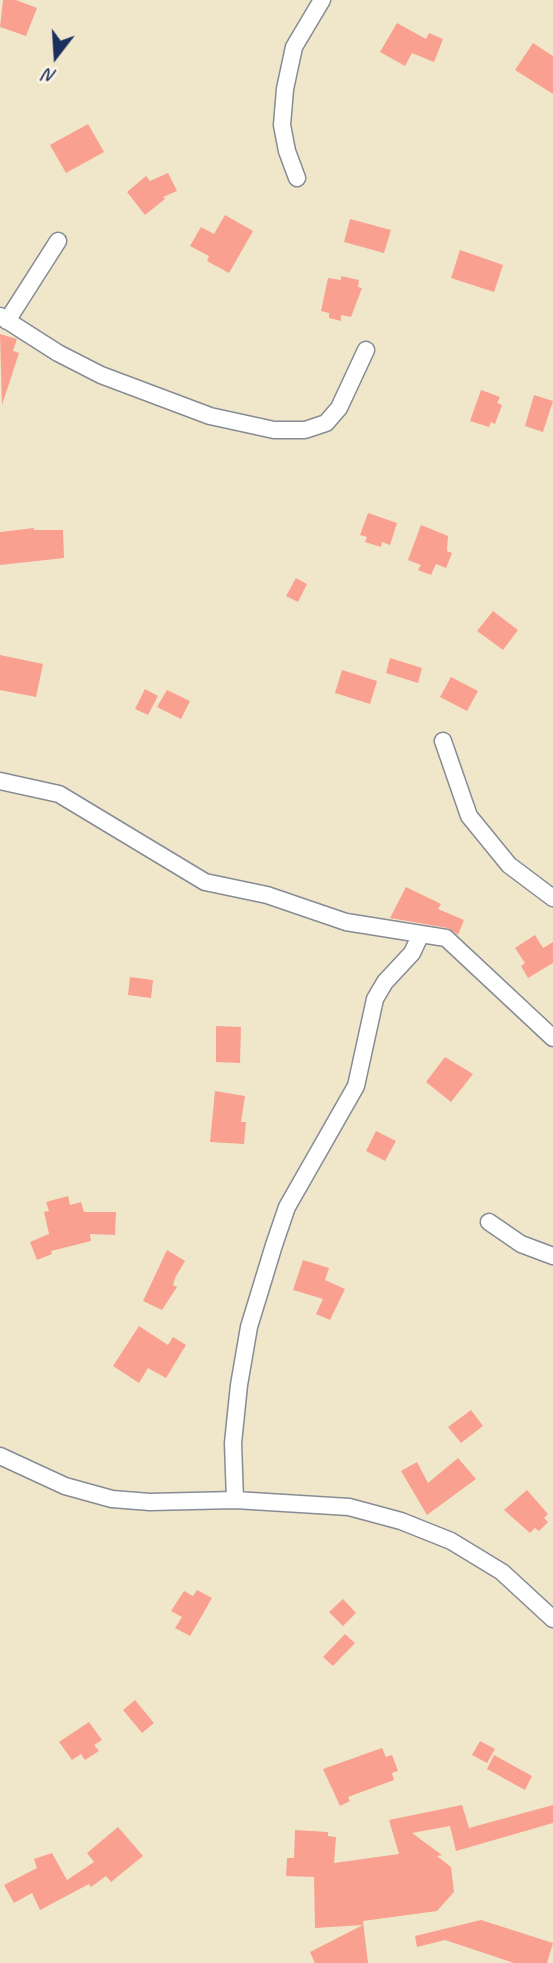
<!DOCTYPE html>
<html>
<head>
<meta charset="utf-8">
<style>
  body { margin:0 }
  #map { position:relative; width:553px; height:1963px; overflow:hidden; background:#f0e7cb; font-family:Caveat,sans-serif }
  canvas { display:block }
  .north { position:absolute; left:21px; top:21px; width:70px; height:70px; -webkit-text-stroke:5px #fcf5e5; paint-order:stroke; rotate:197deg; font-size:19px; font-weight:700; line-height:28px; text-align:center; color:#1b2f5e }
  .north::after { content:''; display:block; margin:auto; width:24px; height:32px; background:#1b2f5e; clip-path:polygon(50% 0,100% 100%,50% 72%,0 100%) }
</style>
</head>
<body>
<div id="map">
<canvas width="553" height="1963"></canvas>
<div class="north">N</div>
</div>
<script>
const ctx = document.querySelector('canvas').getContext('2d');
ctx.lineJoin = 'round';
function paint(path, color) {
  ctx.fillStyle = color;
  ctx.fill(path, 'evenodd');
}
function toPath(rows) {
  const path = new Path2D();
  for (const r of rows) {
    path.moveTo(r[0], r[1]);
    for (let i = 2; i < r.length; i += 2) path.lineTo(r[i], r[i + 1]);
  }
  return path;
}
function stroke(path, color, width, dash) {
  ctx.strokeStyle = color;
  ctx.lineWidth = width;
  ctx.lineCap = dash ? 'butt' : 'round';
  ctx.setLineDash(dash || []);
  ctx.stroke(path);
}
paint(toPath([
  [3,0,16,0,37,8,26,36,0,27],
  [397,23,426,39,429,33,443,39,434,62,412,53,405,66,380,52],
  [533,43,553,56,553,94,515,70],
  [88,124,104,152,66,173,50,145],
  [168,173,177,191,163,197,165,199,145,215,127,192,146,176,150,181],
  [225,215,253,231,229,273,207,261,209,256,190,246,201,227,214,234],
  [350,219,391,230,384,253,344,242],
  [460,250,503,265,494,292,451,278],
  [341,276,359,280,358,287,362,288,351,317,341,315,341,321,329,318,329,313,321,311,328,278,341,280],
  [0,334,17,339,13,351,19,353,2,405],
  [481,390,500,397,497,403,502,405,495,424,491,422,489,427,470,421],
  [534,395,553,401,543,432,525,426],
  [368,513,397,523,390,545,382,542,381,547,365,542,367,537,360,535],
  [421,525,448,536,447,551,452,553,446,568,436,564,431,575,418,570,421,565,408,560],
  [34,528,34,530,63,530,64,558,0,565,0,532],
  [296,578,307,584,298,602,286,596],
  [493,611,518,630,503,650,477,631],
  [0,655,43,664,36,697,0,690],
  [390,658,422,668,418,683,386,673],
  [342,670,377,681,370,704,335,693],
  [451,677,478,691,467,711,440,697],
  [145,689,158,696,148,715,135,709],
  [167,690,190,701,181,719,157,707],
  [406,887,441,904,438,909,464,920,458,935,448,928,390,918],
  [535,935,543,948,553,942,553,963,528,978,521,966,525,963,515,948],
  [130,977,153,980,151,998,128,995],
  [216,1026,241,1027,240,1063,216,1062],
  [445,1057,473,1074,451,1102,426,1082],
  [215,1091,245,1096,241,1122,246,1122,244,1144,210,1142],
  [376,1131,396,1141,385,1161,366,1151],
  [68,1196,70,1205,81,1202,84,1212,116,1212,115,1235,90,1234,91,1241,51,1251,52,1254,37,1260,30,1242,49,1234,44,1212,49,1211,46,1202],
  [167,1250,185,1261,175,1278,173,1285,177,1287,162,1310,143,1301],
  [303,1260,329,1268,325,1280,345,1289,330,1320,316,1314,323,1299,293,1290],
  [139,1326,168,1345,173,1337,186,1345,166,1378,148,1368,139,1383,113,1366],
  [471,1410,483,1426,461,1443,448,1427],
  [458,1458,476,1479,427,1515,401,1471,417,1462,428,1483],
  [527,1490,548,1514,544,1518,548,1522,539,1531,535,1528,530,1533,504,1510],
  [197,1590,212,1598,190,1636,175,1628,182,1617,171,1611,184,1591,193,1596],
  [343,1599,356,1613,343,1626,329,1612],
  [345,1634,355,1643,333,1666,323,1657],
  [135,1700,154,1723,142,1733,123,1710],
  [89,1722,102,1740,94,1745,99,1751,85,1760,81,1754,72,1760,59,1742],
  [480,1741,495,1749,487,1763,472,1755],
  [382,1748,386,1757,392,1755,398,1771,392,1773,394,1780,348,1797,350,1801,340,1806,323,1769],
  [494,1755,532,1776,525,1790,487,1769],
  [462,1805,469,1828,553,1805,553,1823,456,1851,450,1826,412,1833,442,1855,437,1856,451,1867,454,1892,437,1911,363,1921,368,1963,315,1963,310,1952,363,1925,315,1928,314,1877,286,1876,287,1858,294,1858,295,1830,328,1832,328,1836,336,1837,334,1863,399,1854,389,1820],
  [118,1827,143,1856,111,1882,106,1876,91,1887,89,1884,40,1910,32,1893,14,1903,4,1885,37,1868,34,1859,52,1853,67,1880,94,1862,87,1853],
  [481,1920,553,1943,547,1963,514,1963,445,1940,417,1947,415,1936]
]), '#f9a090');
const minor = toPath([
  [297,178,287,151,282,125,285,89,294,47,322,0],
  [0,316,58,353,101,375,210,416,274,430,305,430,326,423,339,408,366,350],
  [7,321,58,241],
  [443,741,469,816,509,865,553,898],
  [0,781,59,794,205,882,267,895,346,922,446,938,553,1038],
  [489,1222,521,1244,553,1256],
  [0,1456,65,1486,112,1499,150,1502,235,1500,349,1507,401,1521,451,1541,502,1572,553,1619],
  [235,1500,233,1443,239,1385,249,1327,274,1245,287,1207,356,1086,375,999,385,982,412,953,420,936]
]);
stroke(minor, '#868b94', 19);
stroke(minor, '#fff', 16);
</script>
</body>
</html>
